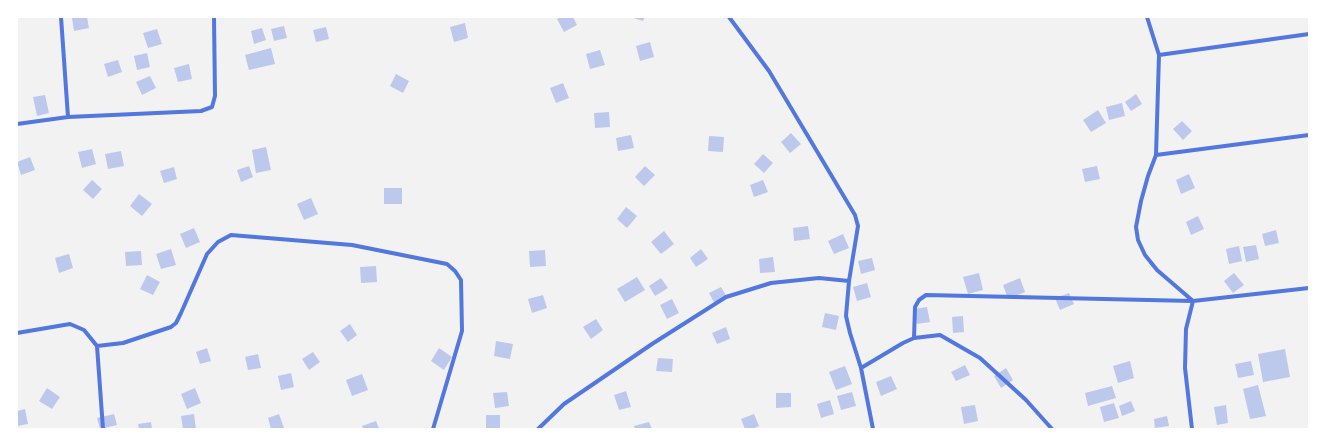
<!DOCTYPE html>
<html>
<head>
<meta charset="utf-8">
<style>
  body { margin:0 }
  #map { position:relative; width:1326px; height:446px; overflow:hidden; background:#f2f2f2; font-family:Arial,sans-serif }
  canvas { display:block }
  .frame { position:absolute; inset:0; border:18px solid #fff; pointer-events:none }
</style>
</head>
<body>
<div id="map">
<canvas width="1326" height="446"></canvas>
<div class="frame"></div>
</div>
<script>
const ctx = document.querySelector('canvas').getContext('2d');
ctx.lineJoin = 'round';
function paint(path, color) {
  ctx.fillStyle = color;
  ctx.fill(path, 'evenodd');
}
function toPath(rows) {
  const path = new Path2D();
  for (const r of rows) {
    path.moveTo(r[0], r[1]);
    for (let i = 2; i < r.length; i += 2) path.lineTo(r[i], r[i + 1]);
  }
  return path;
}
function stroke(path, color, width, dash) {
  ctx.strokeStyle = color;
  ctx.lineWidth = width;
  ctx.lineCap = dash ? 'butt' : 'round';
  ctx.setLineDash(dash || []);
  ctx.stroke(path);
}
paint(toPath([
  [77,17,87,17,89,28,74,31,72,18],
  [561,17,573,17,577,25,564,32,557,19],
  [630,17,645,17,643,21],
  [465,23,468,38,454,42,450,27],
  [284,26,287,38,274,41,271,29],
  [326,27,329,39,316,42,313,30],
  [262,28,266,40,254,44,251,31],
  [157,29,162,44,148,48,143,33],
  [650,42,654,57,640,61,636,46],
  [271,48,275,64,249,70,245,55],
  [600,50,605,65,590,69,586,54],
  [147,53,150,67,137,70,134,56],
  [118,60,122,72,108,77,104,64],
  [189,64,192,79,178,82,174,68],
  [396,74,409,81,403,93,390,86],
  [150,76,156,88,142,95,136,82],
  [563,83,569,98,556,103,550,88],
  [1136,94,1142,104,1131,111,1125,102],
  [45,95,49,113,37,116,33,97],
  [1122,103,1125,116,1109,120,1106,107],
  [1098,110,1106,123,1091,132,1083,120],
  [609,112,610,127,595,128,594,113],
  [1182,121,1192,131,1183,140,1173,129],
  [791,133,801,144,790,153,781,142],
  [631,135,634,148,618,151,616,138],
  [709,136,724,137,723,152,708,151],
  [266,147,271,170,256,173,252,150],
  [92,149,96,164,82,168,78,152],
  [121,151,124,166,108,169,105,154],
  [763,154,773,163,764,173,754,164],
  [30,157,35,170,21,175,17,162],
  [249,166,253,177,241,182,237,170],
  [645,166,655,175,644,186,635,177],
  [1097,166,1100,179,1085,182,1082,169],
  [174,167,177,179,164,183,160,171],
  [1189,174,1195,188,1181,194,1176,180],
  [92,180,102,189,93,199,83,190],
  [763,180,768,192,754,197,750,185],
  [384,188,402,188,402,204,384,204],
  [139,194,152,204,142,216,130,206],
  [311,198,318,214,304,220,297,204],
  [626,207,637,216,627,228,617,219],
  [1198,216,1204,229,1191,235,1186,222],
  [808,226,810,239,794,241,793,228],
  [194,228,200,242,186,248,180,234],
  [1276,230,1279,243,1265,246,1262,234],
  [664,231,674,244,661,254,651,242],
  [843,234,849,248,834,254,828,241],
  [1256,245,1259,259,1246,262,1243,247],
  [1239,246,1242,261,1229,264,1226,249],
  [171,249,176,265,161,269,156,254],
  [701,249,708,259,696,267,690,258],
  [545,250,546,266,530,267,529,251],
  [141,251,142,265,126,266,125,252],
  [69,254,73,268,59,273,55,258],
  [773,257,775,272,760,273,759,259],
  [872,258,875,270,861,274,858,261],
  [376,266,377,282,361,283,360,267],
  [979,273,983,290,968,294,963,277],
  [1234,273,1244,285,1233,293,1224,281],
  [147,275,160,282,153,295,140,289],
  [637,277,645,290,625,302,617,289],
  [661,278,668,288,655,296,649,286],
  [1020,278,1025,292,1008,299,1003,285],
  [867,283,871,297,857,301,853,287],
  [721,287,727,297,715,304,709,293],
  [1069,293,1074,304,1060,310,1055,298],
  [543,295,547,308,532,313,528,299],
  [672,299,679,313,667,319,660,305],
  [927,307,930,322,917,324,914,309],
  [825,313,839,316,836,330,822,327],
  [963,316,964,332,953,333,952,317],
  [596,319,603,330,591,339,583,327],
  [350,324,357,335,348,342,340,331],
  [726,327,730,339,717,344,712,333],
  [496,341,513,344,510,359,494,356],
  [207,348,211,361,200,364,196,352],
  [439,348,452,357,444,370,431,361],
  [1285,349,1290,377,1263,382,1258,354],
  [313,352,320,362,309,370,302,359],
  [258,354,261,368,248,370,245,357],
  [658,358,673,359,672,372,656,371],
  [1130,361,1134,378,1118,383,1113,366],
  [1251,361,1254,375,1238,378,1235,364],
  [965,365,970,375,956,381,951,372],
  [845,366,852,384,836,390,829,372],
  [1006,368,1013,380,1001,388,994,376],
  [291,373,294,387,281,390,278,376],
  [362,374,368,390,352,396,346,380],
  [891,376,897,389,881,396,876,382],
  [1258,385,1266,416,1250,419,1243,389],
  [1112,386,1116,398,1088,406,1085,393],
  [47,388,60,397,52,409,39,401],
  [195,388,201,403,187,409,181,394],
  [626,391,631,407,619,410,614,395],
  [507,392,509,406,495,408,493,393],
  [852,392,856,406,841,410,837,396],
  [776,393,791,393,791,407,776,408],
  [830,400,834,414,821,418,817,404],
  [1131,401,1135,411,1122,416,1119,406],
  [1114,403,1119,418,1104,422,1100,407],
  [975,405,978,421,964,424,961,407],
  [1226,405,1228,423,1217,425,1214,407],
  [25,409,28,424,17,426,17,411],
  [114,414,117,425,100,429,97,418],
  [194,414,196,429,183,429,181,416],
  [279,414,284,428,271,429,268,418],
  [754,414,759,426,752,429,745,429,741,419],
  [486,415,500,415,500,429,486,429],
  [1167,416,1169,426,1155,428,1154,419],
  [376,421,379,429,363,429,362,426],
  [151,422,152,429,139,429,138,424],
  [649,422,652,429,635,429,634,426]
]), '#bdc9ec');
stroke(toPath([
  [61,17,68,117],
  [729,17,769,71,855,215,858,226,849,281,846,316,850,333,861,368,873,429],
  [1147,17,1159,55,1156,155,1148,176,1141,201,1136,227,1138,240,1145,255,1157,270,1193,301,1186,329,1185,368,1192,429],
  [1159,55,1309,34],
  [17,124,68,117,201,111,212,107,215,96,214,17],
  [1156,155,1309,135],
  [17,333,70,324,84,330,97,346,103,429],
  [914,338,915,307,919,300,926,295,1193,301,1309,288],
  [97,346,123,343,171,327,176,323,181,313,207,254,218,242,231,235,352,245,447,264,455,271,461,280,462,331,433,429],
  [861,368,903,343,914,338,940,335,980,358,1026,400,1052,429],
  [538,429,564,404,652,344,726,297,771,283,819,278,849,281]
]), '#5277de', 4);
</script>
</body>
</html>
